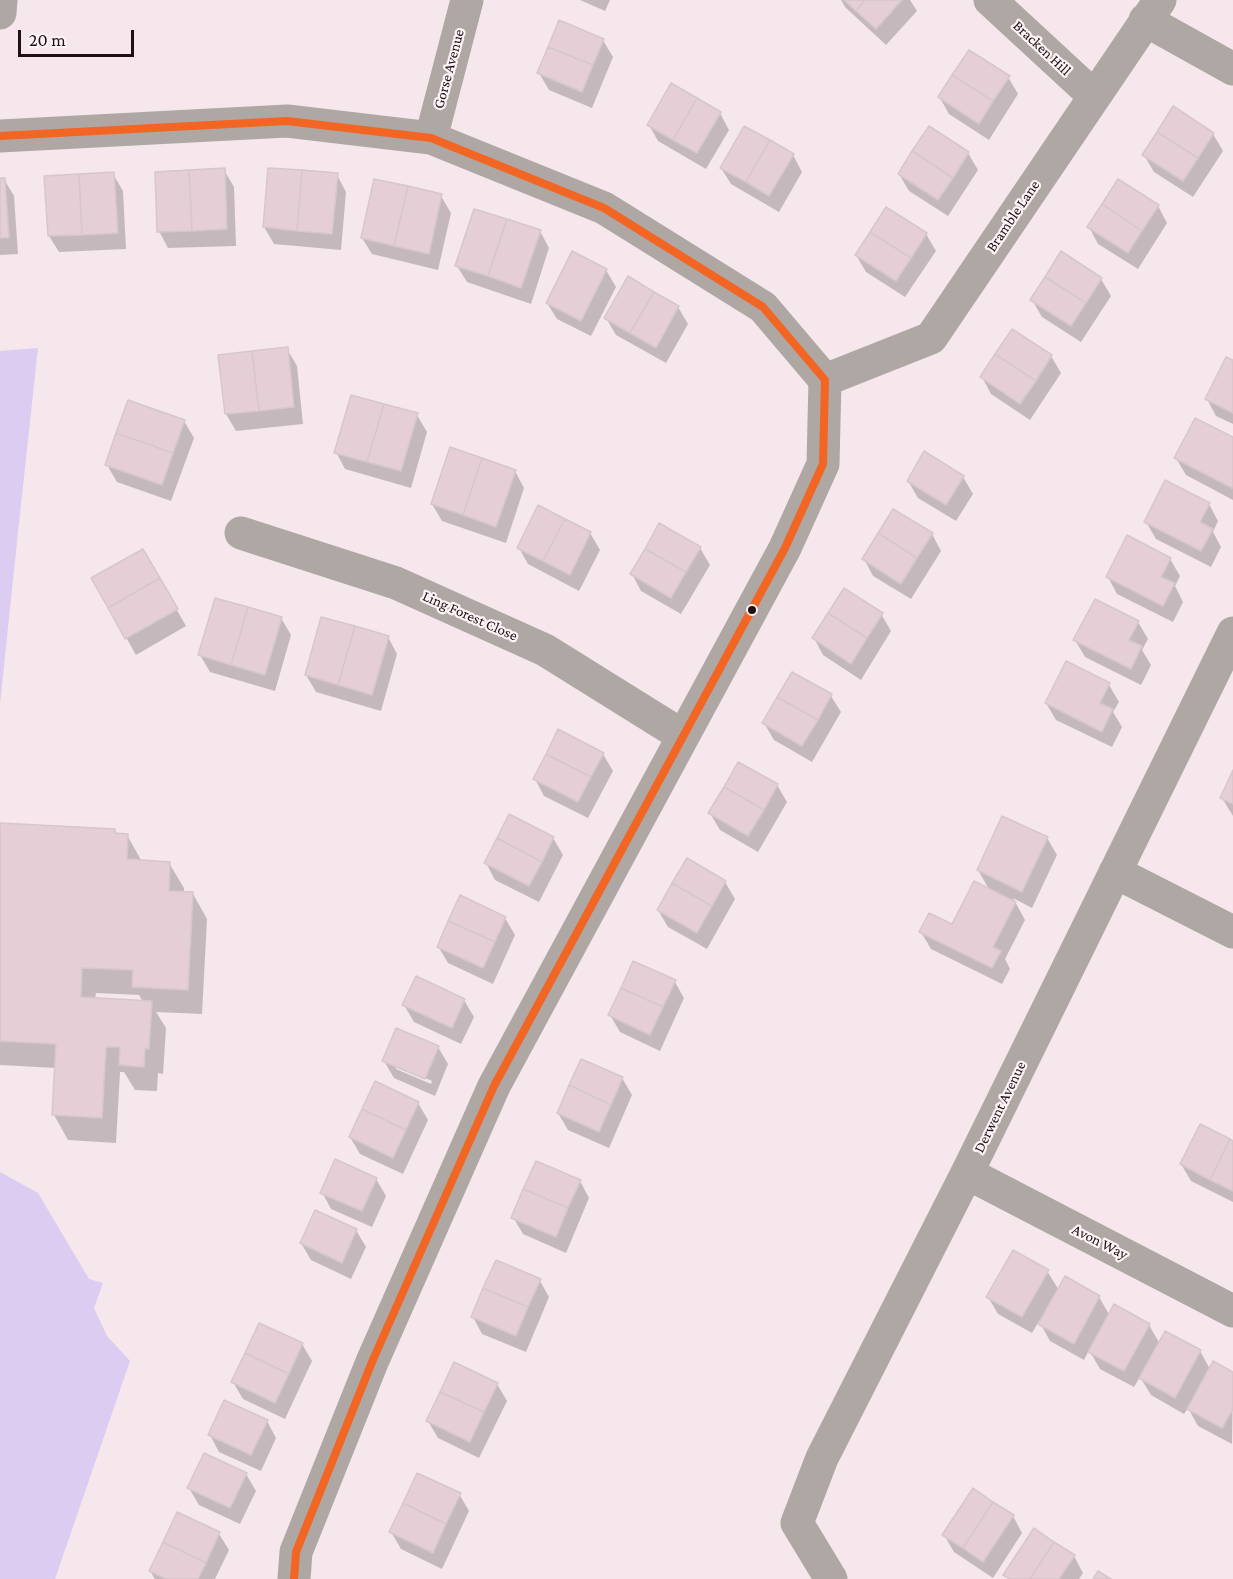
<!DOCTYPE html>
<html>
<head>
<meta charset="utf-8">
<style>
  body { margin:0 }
  #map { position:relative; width:1233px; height:1579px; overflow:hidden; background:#f5e7eb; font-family:"Crimson Pro",serif }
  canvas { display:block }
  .scale { position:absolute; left:18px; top:30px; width:116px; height:27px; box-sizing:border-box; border:3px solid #1e1015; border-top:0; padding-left:8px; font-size:18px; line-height:21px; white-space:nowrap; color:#1e1015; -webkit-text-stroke:4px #fdf4f6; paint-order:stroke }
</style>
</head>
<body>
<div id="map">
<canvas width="1233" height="1579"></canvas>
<div class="scale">20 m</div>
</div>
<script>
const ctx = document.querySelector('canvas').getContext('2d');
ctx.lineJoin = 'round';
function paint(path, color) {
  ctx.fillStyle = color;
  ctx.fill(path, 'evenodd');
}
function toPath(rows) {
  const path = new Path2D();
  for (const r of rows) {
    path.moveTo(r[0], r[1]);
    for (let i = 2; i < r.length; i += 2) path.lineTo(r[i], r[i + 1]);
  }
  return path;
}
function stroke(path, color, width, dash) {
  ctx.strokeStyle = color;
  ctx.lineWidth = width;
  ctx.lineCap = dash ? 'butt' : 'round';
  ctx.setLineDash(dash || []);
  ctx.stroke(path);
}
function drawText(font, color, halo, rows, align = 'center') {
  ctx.font = font + ' "Crimson Pro",serif';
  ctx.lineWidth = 4.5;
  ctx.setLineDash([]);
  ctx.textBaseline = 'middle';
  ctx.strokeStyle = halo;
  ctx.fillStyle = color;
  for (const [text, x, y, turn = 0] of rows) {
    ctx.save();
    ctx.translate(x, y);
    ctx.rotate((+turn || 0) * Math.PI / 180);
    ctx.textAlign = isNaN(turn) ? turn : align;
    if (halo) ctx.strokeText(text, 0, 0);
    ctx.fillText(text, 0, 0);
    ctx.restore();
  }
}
paint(toPath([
  [38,348,18,532,0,704,0,351],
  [0,1172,38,1193,89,1279,103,1283,94,1308,107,1336,130,1361,55,1579,0,1579]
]), '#dcccf1');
paint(toPath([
  [580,0,610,0,605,11],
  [841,0,910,0,917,11,886,45,845,7],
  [603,40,613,57,592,108,549,90,539,73],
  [1008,77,1018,94,989,140,949,114,940,98],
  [720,113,729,130,706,169,658,141,649,125],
  [1213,134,1223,151,1193,197,1154,172,1144,155],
  [968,153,978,170,948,216,909,191,899,174],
  [793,155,802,172,779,212,731,184,721,168],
  [224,170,234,187,236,246,168,248,159,231],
  [113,174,123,191,126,249,59,252,49,236],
  [337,175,346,192,341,250,274,244,264,227],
  [4,179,14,196,18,254,0,255,0,180],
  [441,196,451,213,438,270,372,254,362,238],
  [1158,206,1167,223,1138,269,1098,244,1089,227],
  [540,231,549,248,531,304,467,282,457,266],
  [926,234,936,251,905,297,866,272,856,255],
  [606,270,616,287,591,336,557,319,547,303],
  [629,278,678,307,688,324,666,363,616,335,606,318],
  [1101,279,1111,296,1081,342,1042,317,1032,300],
  [1012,331,1051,356,1061,373,1030,420,991,394,982,377],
  [287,349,297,366,303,424,236,431,226,414],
  [1233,362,1233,424,1216,416,1207,399],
  [417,415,427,432,411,488,345,469,336,452],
  [184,421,194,438,171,501,117,482,107,465],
  [1233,439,1233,500,1186,475,1176,458],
  [515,471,524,488,506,543,442,521,432,504],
  [963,477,973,494,956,521,918,498,908,481],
  [1209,504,1218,521,1213,532,1221,547,1211,567,1156,539,1146,522],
  [590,533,600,550,579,591,528,564,519,548],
  [932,534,941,551,911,599,873,576,864,559],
  [700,548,710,565,681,614,641,591,632,574],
  [143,551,186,626,136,655,93,579],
  [1170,559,1180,576,1175,586,1183,602,1173,622,1117,594,1108,577],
  [881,614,891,631,861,680,823,655,814,638],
  [281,618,291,635,275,691,210,672,200,655],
  [1138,622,1148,639,1142,650,1151,665,1141,685,1085,657,1075,640],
  [388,637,397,654,381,711,316,692,306,675],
  [1109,685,1119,702,1113,712,1122,727,1112,747,1056,720,1046,703],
  [831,696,841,712,812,762,774,740,764,723],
  [603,754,613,771,588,818,544,796,535,779],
  [739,764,777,785,787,802,758,852,720,830,710,813],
  [1233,774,1233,816,1222,798],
  [0,824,114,831,117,835,127,835,141,860,169,863,184,888,184,893,193,894,207,919,202,1014,156,1012,166,1028,163,1074,158,1073,157,1091,135,1090,124,1072,120,1072,116,1143,68,1140,54,1115,56,1068,0,1065],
  [96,993,139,995,143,1002,95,999],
  [553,838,563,855,539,902,495,880,486,863],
  [1047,838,1057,855,1032,908,1013,898,1025,920,1005,959,1010,969,1002,984,931,949,921,932,953,926,990,891,978,870],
  [725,882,735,899,707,949,668,927,658,910],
  [505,918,515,935,493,984,448,963,438,946],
  [675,982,684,998,660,1051,620,1032,610,1015],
  [464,1000,474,1017,461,1044,414,1022,404,1005],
  [438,1047,448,1064,435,1096,394,1078,384,1061],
  [396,1065,432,1081,431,1084,396,1069],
  [622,1078,632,1095,609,1148,568,1130,558,1113],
  [418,1103,428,1120,403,1174,360,1154,350,1137],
  [1233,1142,1233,1202,1191,1181,1181,1164],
  [376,1179,386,1196,372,1227,331,1209,322,1192],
  [580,1181,589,1198,566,1253,523,1234,513,1217],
  [356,1230,366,1247,351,1279,311,1260,301,1243],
  [1047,1271,1059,1290,1099,1297,1110,1316,1149,1325,1160,1344,1200,1351,1210,1369,1233,1374,1232,1444,1198,1426,1188,1408,1184,1414,1151,1395,1140,1377,1134,1387,1100,1369,1089,1350,1084,1360,1050,1341,1039,1321,1032,1333,998,1314,988,1297],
  [540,1281,549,1297,526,1352,482,1334,473,1317],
  [302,1344,312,1361,285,1419,243,1399,233,1382],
  [497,1384,507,1401,479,1458,438,1438,428,1421],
  [267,1421,276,1438,261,1471,219,1452,210,1435],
  [246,1474,256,1491,240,1524,199,1505,189,1488],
  [459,1494,469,1511,442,1569,401,1549,391,1532],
  [1013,1516,1022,1533,993,1578,954,1552,944,1535],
  [219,1534,229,1550,215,1579,155,1579,150,1571],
  [1074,1556,1083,1573,1079,1579,1008,1579,1005,1575]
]), '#0003');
const building = toPath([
  [844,0,865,0,856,11,844,0],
  [865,0,902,0,876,29,856,11,865,0],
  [559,20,604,39,593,65,548,47,559,20],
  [548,47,593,65,582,92,537,73,548,47],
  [969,50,1010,76,993,101,952,75,969,50],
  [952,75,993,101,979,124,938,97,952,75],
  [671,83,697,98,673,140,647,125,671,83],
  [697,98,721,112,697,153,673,140,697,98],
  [1173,106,1214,133,1198,158,1157,132,1173,106],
  [744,126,770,140,746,182,720,168,744,126],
  [929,126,969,152,953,178,912,151,929,126],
  [1157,132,1198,158,1183,181,1142,155,1157,132],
  [770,140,794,154,769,196,746,182,770,140],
  [912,151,953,178,938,200,898,174,912,151],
  [225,168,227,229,192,231,189,170,225,168],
  [268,168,302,170,297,231,263,227,268,168],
  [189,170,192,231,157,232,155,172,189,170],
  [302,170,338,173,332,234,297,231,302,170],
  [114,172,118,233,82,235,79,174,114,172],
  [79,174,82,235,48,236,44,176,79,174],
  [0,178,5,178,9,238,0,238,0,178],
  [374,179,408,186,394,246,361,238,374,179],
  [1118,179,1159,205,1142,231,1102,204,1118,179],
  [408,186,442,194,429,254,394,246,408,186],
  [1102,204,1142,231,1128,253,1087,227,1102,204],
  [886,207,927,233,911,258,870,232,886,207],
  [474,209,507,219,488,276,455,266,474,209],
  [507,219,541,230,521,288,488,276,507,219],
  [870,232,911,258,896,281,855,255,870,232],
  [572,251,607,269,581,321,546,303,572,251],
  [1061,251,1102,278,1086,303,1045,277,1061,251],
  [628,276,654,292,630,333,604,318,628,276],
  [1045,277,1086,303,1071,326,1030,300,1045,277],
  [654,292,679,306,656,348,630,333,654,292],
  [1012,329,1052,355,1036,381,995,354,1012,329],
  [288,347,294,407,259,411,252,351,288,347],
  [252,351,259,411,225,414,218,355,252,351],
  [995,354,1036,381,1020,404,980,377,995,354],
  [1226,357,1233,360,1233,413,1205,399,1226,357],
  [351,395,384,404,367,462,334,453,351,395],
  [128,400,185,420,173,453,116,433,128,400],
  [384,404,418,413,401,471,367,462,384,404],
  [1195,418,1233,437,1233,485,1232,488,1174,458,1195,418],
  [116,433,173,453,162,485,105,465,116,433],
  [450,447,482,458,463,515,431,504,450,447],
  [924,451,964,476,946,505,907,481,924,451],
  [482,458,516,470,496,527,463,515,482,458],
  [1165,480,1210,503,1200,522,1213,529,1201,551,1144,522,1165,480],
  [538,505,565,519,543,561,517,548,538,505],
  [893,509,933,533,917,558,878,533,893,509],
  [565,519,591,532,570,575,543,561,565,519],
  [659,523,701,547,686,572,645,549,659,523],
  [878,533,917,558,901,584,862,559,878,533],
  [1127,535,1171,558,1161,577,1175,583,1163,606,1106,577,1127,535],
  [143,549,160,578,108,608,91,578,143,549],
  [645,549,686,572,671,598,630,574,645,549],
  [160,578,178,609,125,639,108,608,160,578],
  [844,588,883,613,867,638,828,613,844,588],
  [215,598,248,607,231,665,198,655,215,598],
  [1095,599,1139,621,1129,640,1142,646,1131,669,1073,640,1095,599],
  [248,607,282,617,265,675,231,665,248,607],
  [828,613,867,638,851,664,812,638,828,613],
  [321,617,355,626,338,685,305,675,321,617],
  [355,626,389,636,372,695,338,685,355,626],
  [1066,661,1110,683,1100,703,1113,709,1102,732,1045,703,1066,661],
  [792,672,832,694,818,720,777,697,792,672],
  [777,697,818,720,802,746,762,723,777,697],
  [558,729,604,753,591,777,546,754,558,729],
  [546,754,591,777,578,802,533,779,546,754],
  [738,762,778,784,764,810,724,787,738,762],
  [1233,770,1233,804,1220,798,1233,770],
  [724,787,764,810,748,836,708,813,724,787],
  [509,814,554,837,542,862,497,838,509,814],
  [1002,816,1048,837,1022,892,977,870,1002,816],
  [0,823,115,829,115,833,128,834,127,859,170,862,169,891,193,892,188,990,132,987,133,970,82,968,81,997,152,1001,149,1049,145,1049,144,1067,119,1065,120,1047,106,1047,102,1118,52,1115,56,1044,0,1041,0,823],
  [497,838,542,862,529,886,484,863,497,838],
  [687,858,726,881,712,906,672,883,687,858],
  [974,881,1016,902,993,947,1001,951,992,968,919,932,929,913,952,924,974,881],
  [672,883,712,906,697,933,657,910,672,883],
  [460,895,506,917,495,942,448,921,460,895],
  [448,921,495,942,483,968,437,947,448,921],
  [633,961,676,980,663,1007,621,988,633,961],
  [416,976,465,999,452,1028,402,1005,416,976],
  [621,988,663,1007,650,1035,608,1015,621,988],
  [396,1028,439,1046,425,1079,382,1061,396,1028],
  [581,1059,623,1077,611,1105,569,1085,581,1059],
  [375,1081,419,1102,406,1130,362,1109,375,1081],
  [569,1085,611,1105,599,1132,557,1113,569,1085],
  [362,1109,406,1130,393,1158,349,1137,362,1109],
  [1200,1124,1230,1139,1210,1180,1180,1164,1200,1124],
  [1230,1139,1233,1141,1233,1191,1210,1180,1230,1139],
  [335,1159,377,1178,362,1211,320,1193,335,1159],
  [536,1161,581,1180,568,1208,523,1189,536,1161],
  [523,1189,568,1208,556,1237,511,1218,523,1189],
  [315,1210,357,1229,342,1263,300,1243,315,1210],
  [1013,1250,1049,1270,1022,1317,986,1297,1013,1250],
  [496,1260,541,1279,528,1307,483,1288,496,1260],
  [1065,1276,1100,1296,1074,1344,1038,1324,1065,1276],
  [483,1288,528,1307,516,1336,471,1317,483,1288],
  [1114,1304,1150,1324,1124,1371,1088,1352,1114,1304],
  [259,1323,303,1343,289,1374,245,1353,259,1323],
  [1165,1331,1201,1350,1175,1398,1139,1378,1165,1331],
  [245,1353,289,1374,275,1403,231,1382,245,1353],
  [1213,1361,1233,1372,1233,1409,1222,1428,1187,1409,1213,1361],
  [454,1362,498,1383,484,1412,440,1392,454,1362],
  [440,1392,484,1412,470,1442,426,1421,440,1392],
  [224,1400,268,1420,251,1455,208,1435,224,1400],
  [204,1453,247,1473,230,1508,187,1488,204,1453],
  [417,1473,461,1493,446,1524,403,1503,417,1473],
  [973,1488,993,1502,963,1548,942,1535,973,1488],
  [993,1502,1014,1515,983,1562,963,1548,993,1502],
  [403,1503,446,1524,433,1553,389,1532,403,1503],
  [177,1512,220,1532,206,1563,163,1542,177,1512],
  [1034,1528,1054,1542,1030,1579,1010,1579,1003,1575,1034,1528],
  [163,1542,206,1563,198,1579,166,1579,149,1571,163,1542],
  [1054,1542,1075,1555,1059,1579,1030,1579,1054,1542],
  [1098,1571,1111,1579,1093,1579,1098,1571]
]);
paint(building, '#e5ced6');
stroke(building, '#d5c7cc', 1.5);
stroke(toPath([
  [990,0,1094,96],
  [0,13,1,0],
  [1145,20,1233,69],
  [0,136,287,121,431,138,604,208,763,307,825,380,823,464,785,548,494,1086,372,1362,296,1552,294,1579],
  [431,138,467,0],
  [825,380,931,338,1160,0],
  [241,533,396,583,545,650,683,736],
  [1115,872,1233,932],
  [967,1173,1233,1311],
  [831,1579,797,1523,822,1458,967,1173,1233,633]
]), '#aea7a4', 33);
stroke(toPath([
  [0,136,287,121,431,138,604,208,763,307,825,380,823,464,785,548,494,1086,372,1362,296,1552,294,1579]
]), '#f26522', 8);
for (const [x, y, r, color] of [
  [752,610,5,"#1e1015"]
]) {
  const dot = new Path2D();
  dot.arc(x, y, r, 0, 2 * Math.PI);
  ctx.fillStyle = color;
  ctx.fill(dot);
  stroke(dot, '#fdf4f6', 2);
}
drawText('15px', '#1e1015', '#fdf4f6', [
  ["Bracken Hill",1042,48,43],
  ["Gorse Avenue",449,69,-75],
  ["Bramble Lane",1013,216,-56],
  ["Ling Forest Close",470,616,24],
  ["Derwent Avenue",1000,1107,-64],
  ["Avon Way",1100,1242,27]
]);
</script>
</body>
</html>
